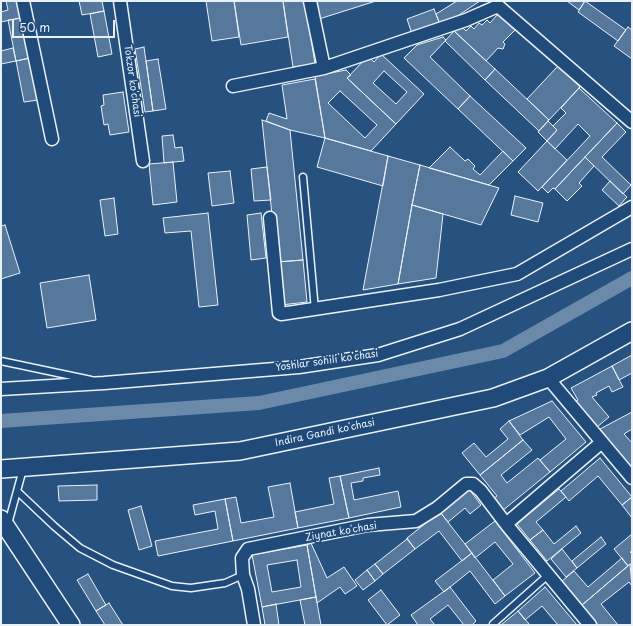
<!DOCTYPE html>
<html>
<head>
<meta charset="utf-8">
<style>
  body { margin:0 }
  #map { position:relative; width:633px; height:626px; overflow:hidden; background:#27517f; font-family:"Playpen Sans",sans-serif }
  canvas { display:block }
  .frame { position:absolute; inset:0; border:2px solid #e8f1f8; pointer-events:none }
  .scale { position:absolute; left:12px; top:20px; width:103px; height:18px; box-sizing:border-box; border:2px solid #e8f1f8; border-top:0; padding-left:5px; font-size:12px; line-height:14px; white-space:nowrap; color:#e8f1f8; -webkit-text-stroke:3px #1f4a7a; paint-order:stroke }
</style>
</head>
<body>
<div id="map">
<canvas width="633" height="626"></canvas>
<div class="frame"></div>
<div class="scale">50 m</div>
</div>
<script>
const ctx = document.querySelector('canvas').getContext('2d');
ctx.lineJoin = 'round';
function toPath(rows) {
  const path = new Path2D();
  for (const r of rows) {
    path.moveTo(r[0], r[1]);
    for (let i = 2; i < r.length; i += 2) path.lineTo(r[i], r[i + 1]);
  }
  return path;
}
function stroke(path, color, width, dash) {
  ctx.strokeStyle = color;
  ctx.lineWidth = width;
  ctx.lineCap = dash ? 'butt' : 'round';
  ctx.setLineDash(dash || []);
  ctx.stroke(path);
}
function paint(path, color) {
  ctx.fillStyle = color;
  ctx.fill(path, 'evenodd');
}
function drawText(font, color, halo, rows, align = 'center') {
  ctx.font = font + ' "Playpen Sans",sans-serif';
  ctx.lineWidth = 4;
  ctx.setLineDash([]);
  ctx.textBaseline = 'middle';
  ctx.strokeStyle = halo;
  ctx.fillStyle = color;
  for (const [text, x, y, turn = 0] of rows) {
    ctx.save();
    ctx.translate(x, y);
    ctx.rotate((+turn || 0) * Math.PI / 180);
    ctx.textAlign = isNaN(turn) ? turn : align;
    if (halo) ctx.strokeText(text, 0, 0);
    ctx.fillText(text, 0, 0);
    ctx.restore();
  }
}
stroke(toPath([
  [1,421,259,403,503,351,632,278]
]), '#6b8aaa', 14);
const building = toPath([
  [6,1,17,1,20,18,1,22,1,12,8,10,6,1],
  [79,1,102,1,104,11,82,15,79,1],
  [206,1,234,1,239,37,212,41,206,1],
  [234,1,283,1,288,37,241,45,234,1],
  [283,1,305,1,315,64,293,67,283,1],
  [314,1,376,1,319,19,314,1],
  [457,1,480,1,441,27,436,14,457,1],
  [567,1,585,1,579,10,567,1],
  [585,1,626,30,618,41,578,12,585,1],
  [434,9,441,27,413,37,407,19,434,9],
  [104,11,112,54,98,57,90,14,104,11],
  [498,14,515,30,503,42,505,44,503,49,498,48,486,61,454,31,460,25,466,31,471,26,474,29,479,23,482,25,487,20,490,23,498,14],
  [22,18,30,58,16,61,8,20,22,18],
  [628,27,632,30,632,59,614,46,628,27],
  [454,31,495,69,485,80,445,41,454,31],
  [443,37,446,40,430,57,470,96,458,109,404,58,417,45,443,37],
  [144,47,153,111,145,112,135,49,144,47],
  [13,48,16,61,1,64,1,51,13,48],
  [381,54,424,94,396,124,347,78,368,56,374,62,381,54],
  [384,71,407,92,396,104,373,83,384,71],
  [30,58,38,100,24,102,16,61,30,58],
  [158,59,166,109,153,111,146,61,158,59],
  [558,66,580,87,549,120,527,99,558,66],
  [495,69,549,120,539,131,485,80,495,69],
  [346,70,351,75,347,78,396,124,371,151,325,138,315,76,346,70],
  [340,91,377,125,365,138,328,103,340,91],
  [315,79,325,138,290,130,266,121,269,113,287,119,282,85,315,79],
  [579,88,617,123,555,189,553,188,548,193,542,187,590,136,578,124,555,149,547,141,557,130,553,126,566,113,561,108,579,88],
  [123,92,129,132,110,135,108,124,104,125,101,106,104,105,103,95,123,92],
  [470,96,526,148,513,161,458,109,470,96],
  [262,120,290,130,303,260,277,262,262,120],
  [548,121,557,130,547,141,538,132,548,121],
  [617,123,626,132,602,157,631,185,623,194,585,157,617,123],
  [173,135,175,148,182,147,184,161,164,163,162,136,173,135],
  [325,138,388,156,383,186,317,167,325,138],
  [547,141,567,160,538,191,518,172,547,141],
  [450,147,465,161,468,159,475,166,473,169,480,175,503,151,513,161,489,185,429,168,450,147],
  [388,156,420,165,412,205,398,284,363,290,388,156],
  [585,157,594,166,579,183,582,186,567,201,555,189,585,157],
  [173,162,177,202,153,205,149,164,173,162],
  [420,165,499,188,481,225,412,205,420,165],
  [267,167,271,200,254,201,251,169,267,167],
  [230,171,234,203,212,206,208,173,230,171],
  [610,181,627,197,619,206,602,190,610,181],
  [515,196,543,203,538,222,511,215,515,196],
  [114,198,118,234,105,236,100,200,114,198],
  [412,205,443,214,436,278,398,284,412,205],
  [208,213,218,305,199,307,191,231,165,233,163,218,208,213],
  [261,213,266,258,251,260,247,215,261,213],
  [5,225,20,273,1,279,1,226,5,225],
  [303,260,307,302,281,305,277,262,303,260],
  [89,275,96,320,47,328,40,283,89,275],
  [632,355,632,373,619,380,612,366,632,355],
  [612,366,623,387,612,392,609,386,596,393,597,395,592,397,609,417,597,427,575,402,578,400,571,388,612,366],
  [552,401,586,442,550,472,540,460,566,439,549,417,520,435,509,421,552,401],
  [632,412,632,429,624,434,632,443,632,468,600,429,632,412],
  [509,421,523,440,480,475,462,453,474,443,486,457,508,439,500,429,509,421],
  [523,440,532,450,501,475,507,483,538,458,550,472,502,511,493,499,497,496,480,475,523,440],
  [600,458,632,497,622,505,598,476,569,501,561,491,600,458],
  [379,468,380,475,363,478,363,481,351,483,354,500,398,491,401,507,349,518,340,476,379,468],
  [340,476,349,518,298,528,295,512,334,504,329,478,340,476],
  [290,483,298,528,233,541,225,499,236,497,241,523,274,517,268,487,290,483],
  [97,485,97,500,59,501,58,486,97,485],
  [469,489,481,505,470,514,465,508,448,522,440,512,469,489],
  [559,489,566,497,536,522,543,530,530,540,517,524,559,489],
  [632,497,632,518,622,505,632,497],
  [225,499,233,541,158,556,155,541,218,529,215,511,195,515,193,505,225,499],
  [141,506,152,546,139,550,128,510,141,506],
  [440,512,472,553,462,561,439,531,415,549,407,538,440,512],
  [495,521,535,573,505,596,493,580,513,564,495,542,475,558,465,544,495,521],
  [576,526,581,533,547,561,530,540,543,530,554,544,576,526],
  [632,534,632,551,630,552,632,554,632,566,630,564,628,566,614,549,632,534],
  [601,537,606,544,577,568,572,561,601,537],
  [407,539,415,549,383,574,375,564,407,539],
  [311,543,327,578,344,567,357,586,345,594,340,587,317,603,307,545,311,543],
  [307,545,316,597,262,607,252,555,307,545],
  [297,560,301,587,272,592,267,565,297,560],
  [562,549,577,568,566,577,551,559,562,549],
  [472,553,505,596,495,604,470,571,444,592,435,581,472,553],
  [622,558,628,566,582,605,562,581,574,571,588,587,622,558],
  [375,564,383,574,375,581,367,570,375,564],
  [630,564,632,586,629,582,601,604,618,625,598,625,582,605,630,564],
  [367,570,375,581,363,590,355,580,367,570],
  [88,574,106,605,96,611,77,580,88,574],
  [450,587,476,621,472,625,464,625,448,605,430,619,435,625,418,625,411,615,450,587],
  [545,587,577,625,558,625,542,606,525,620,518,611,545,587],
  [381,590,400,615,387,625,368,600,381,590],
  [316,597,321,625,305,625,300,600,316,597],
  [109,603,123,625,105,625,96,611,109,603],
  [276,604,279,625,265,625,262,607,276,604],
  [518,611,530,625,501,625,518,611]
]);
paint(building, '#57789d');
stroke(building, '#e8f1f8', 1);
const lane = toPath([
  [303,177,315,310],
  [1,361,91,380],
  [23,469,17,491,54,526,80,548,113,565,172,586,191,588,225,583,243,575],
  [8,524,17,491],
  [493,624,548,575]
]);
const street = toPath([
  [23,1,52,139],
  [120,1,143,161],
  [310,1,324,68,466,20,498,6,632,122],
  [233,86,324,68],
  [270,218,279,313,281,314,439,290,517,274,632,207],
  [548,378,632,478],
  [1,389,104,383,299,367,378,355,460,329,632,249],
  [254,625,248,589,243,575,242,558,248,549,368,525,416,521,437,508,466,484,473,484,481,491,506,524],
  [590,625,506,524,602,442]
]);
const secondary = toPath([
  [1,469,240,451,493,398,548,378,632,331],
  [1,519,71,625]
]);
stroke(lane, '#e8f1f8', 9);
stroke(street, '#e8f1f8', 15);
stroke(secondary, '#e8f1f8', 20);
stroke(lane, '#1f4a7a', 6);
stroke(street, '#1f4a7a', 12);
stroke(secondary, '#1f4a7a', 17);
drawText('10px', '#e8f1f8', '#1f4a7a', [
  ["Tokzor koʻchasi",132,81,82],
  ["Yoshlar sohili koʻchasi",327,361,-8],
  ["Indira Gandi koʻchasi",325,433,-12],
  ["Ziynat koʻchasi",341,532,-10]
]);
</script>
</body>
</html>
